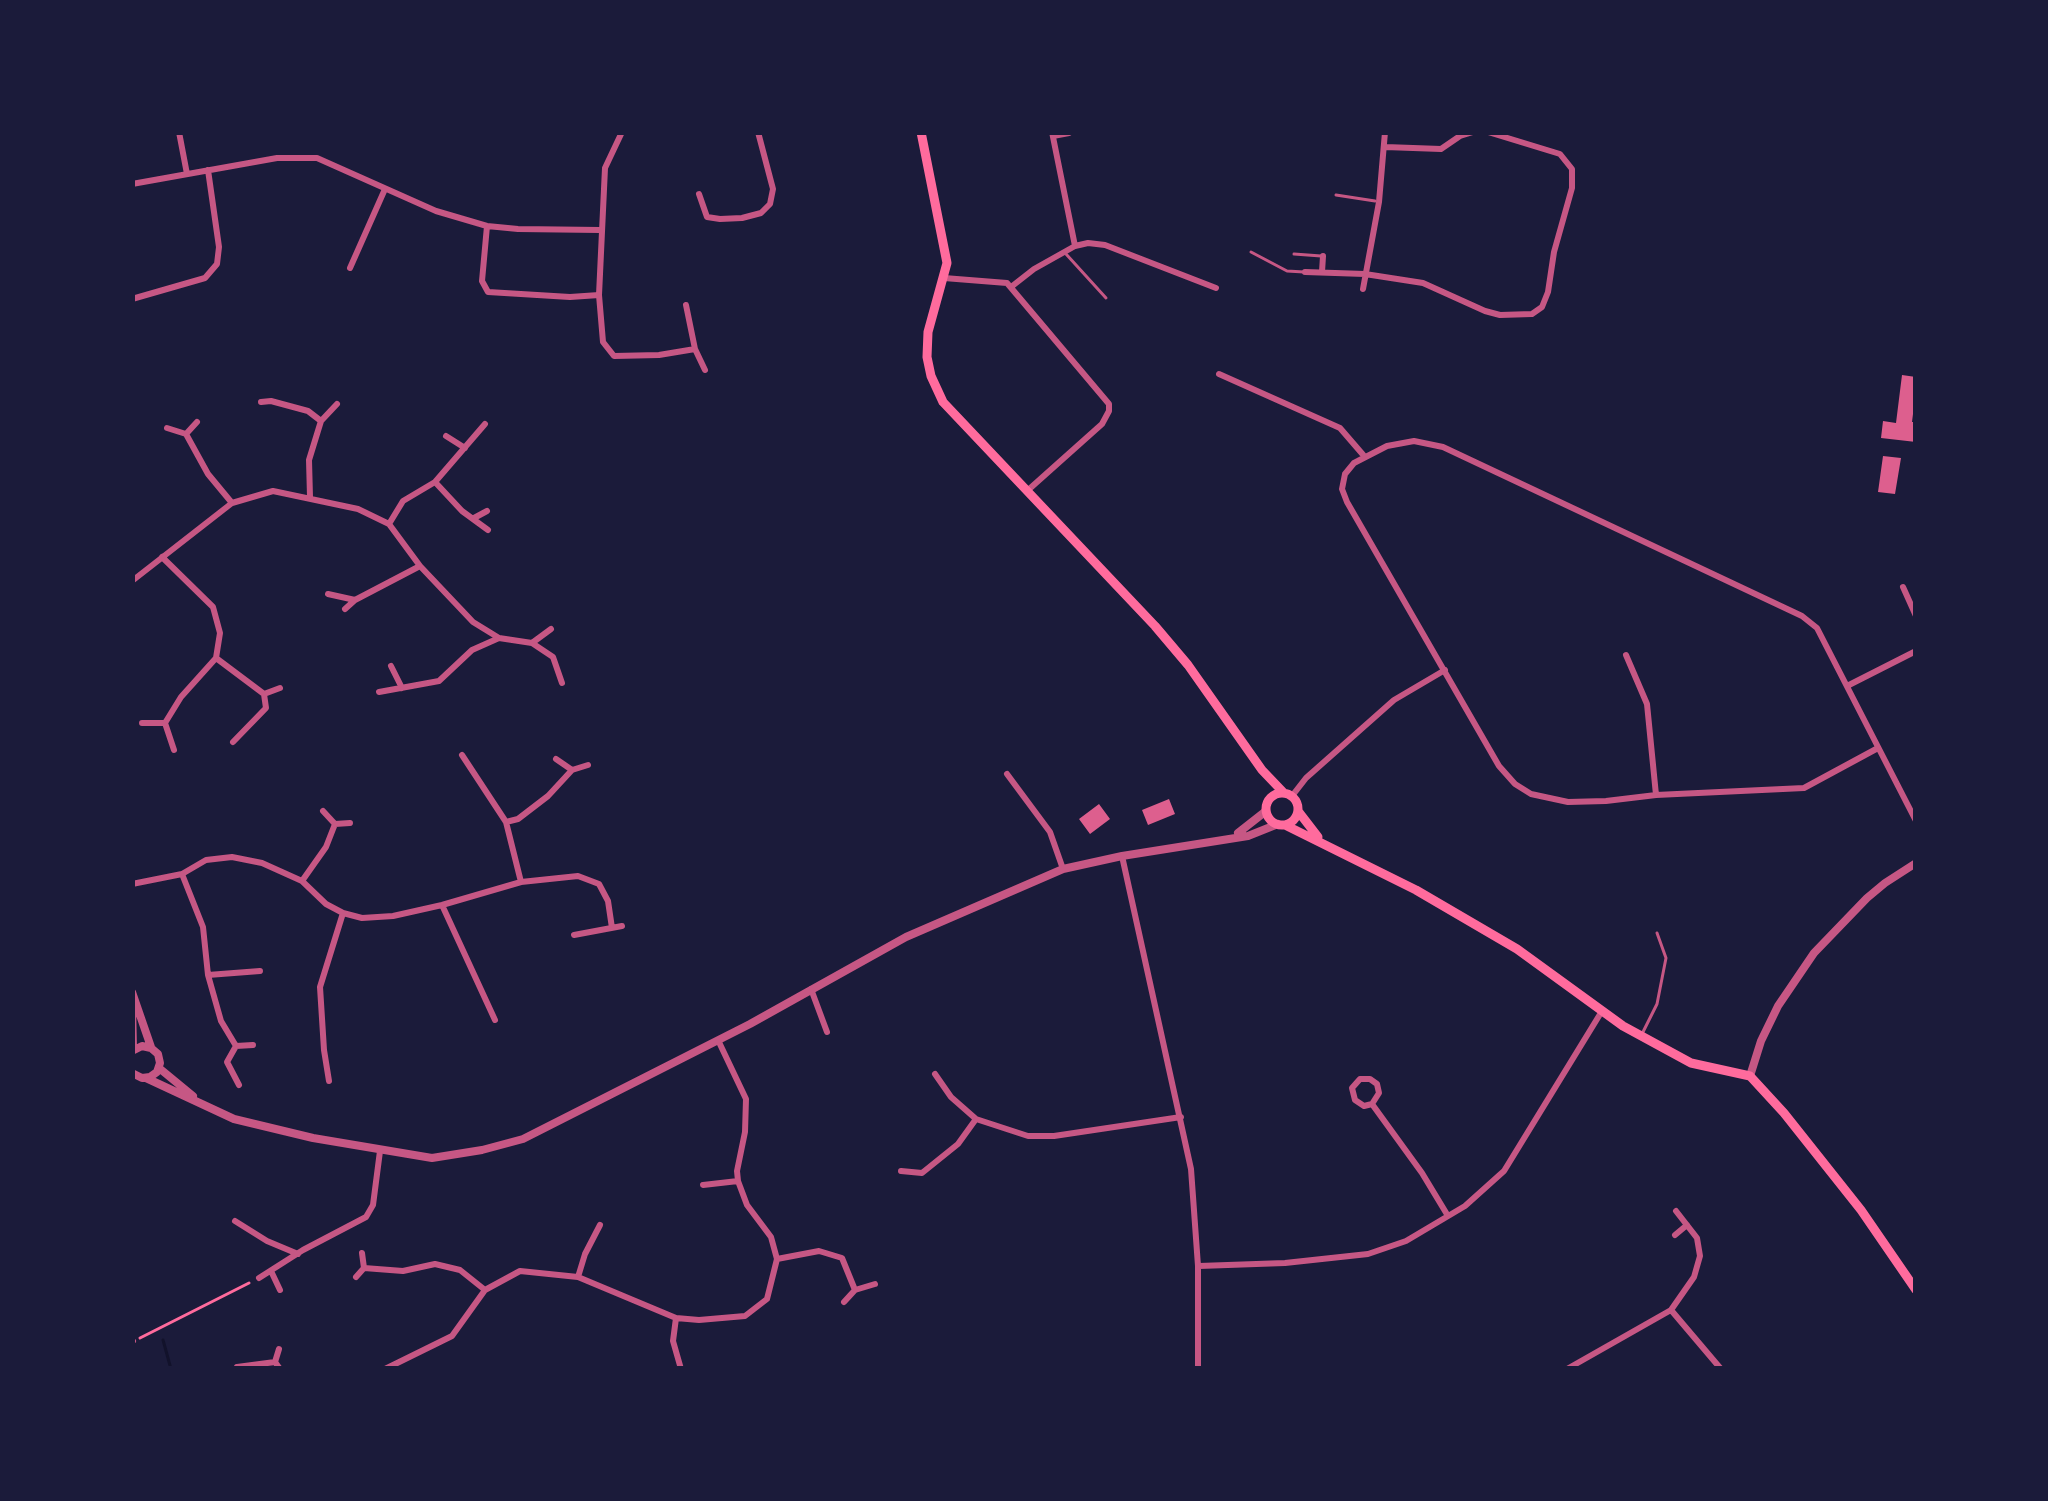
<!DOCTYPE html>
<html>
<head>
<meta charset="utf-8">
<style>
  body { margin:0 }
  #map { position:relative; width:2048px; height:1501px; overflow:hidden; background:#1b1b3a; font-family:"Golos Text",sans-serif }
  canvas { display:block }
  .frame { position:absolute; inset:0; border:135px solid #1b1b3a; pointer-events:none }
</style>
</head>
<body>
<div id="map">
<canvas width="2048" height="1501"></canvas>
<div class="frame"></div>
</div>
<script>
const ctx = document.querySelector('canvas').getContext('2d');
ctx.lineJoin = 'round';
function toPath(rows) {
  const path = new Path2D();
  for (const r of rows) {
    if (r.length === 3) {
      path.moveTo(r[0] + r[2], r[1]);
      path.arc(r[0], r[1], r[2], 0, 2 * Math.PI);
      continue;
    }
    path.moveTo(r[0], r[1]);
    for (let i = 2; i < r.length; i += 2) path.lineTo(r[i], r[i + 1]);
  }
  return path;
}
function stroke(path, color, width, dash) {
  ctx.strokeStyle = color;
  ctx.lineWidth = width;
  ctx.lineCap = dash ? 'butt' : 'round';
  ctx.setLineDash(dash || []);
  ctx.stroke(path);
}
function paint(path, color) {
  ctx.fillStyle = color;
  ctx.fill(path, 'evenodd');
}
stroke(toPath([
  [163,1340,171,1369]
]), '#12122b', 3);
paint(toPath([
  [1902,375,1916,377,1916,407,1914,406,1912,422,1916,422,1916,442,1881,438,1883,421,1896,423],
  [1883,456,1901,458,1895,494,1878,492],
  [1169,799,1175,814,1148,825,1142,810],
  [1099,804,1110,819,1090,834,1079,819]
]), '#dd5f8e');
stroke(toPath([
  [140,1338,249,1283]
]), '#ff6b9d', 3);
stroke(toPath([
  [1336,195,1375,201],
  [1251,252,1287,271,1304,272],
  [1066,254,1106,298],
  [1294,254,1321,256],
  [1642,1034,1657,1004,1666,958,1657,933]
]), '#c65784', 3);
stroke(toPath([
  [179,132,187,174],
  [1052,132,1075,246],
  [1053,136,1069,133],
  [1385,147,1441,149,1460,136,1473,132],
  [132,184,277,158,317,158,436,211,487,226,518,229,600,230],
  [699,194,707,217,720,219,742,218,761,213,770,204,773,189,758,132],
  [487,226,482,281,488,292,570,297,599,295,605,168,622,132],
  [350,268,385,189],
  [1305,272,1365,274,1423,283,1485,311,1500,315,1532,314,1542,307,1548,292,1554,252,1572,188,1572,169,1560,154,1488,132],
  [1322,272,1323,256],
  [944,278,1007,283,1109,404,1109,411,1102,424,1027,491],
  [1011,287,1034,269,1075,246,1088,243,1105,245,1216,288],
  [1363,289,1379,202,1385,132],
  [599,295,603,342,614,356,659,355,695,349,686,305],
  [132,299,205,278,217,264,219,247,208,170],
  [695,349,705,370],
  [1219,374,1340,428,1365,457],
  [261,402,271,401,308,411,321,421],
  [197,422,186,434,208,474,232,503],
  [167,428,186,434],
  [446,436,465,448],
  [435,482,462,511,488,530],
  [310,497,309,460,321,421,337,404],
  [474,518,487,511],
  [389,524,403,501,435,482,485,424],
  [132,581,232,503,273,491,358,509,389,524,420,566,473,622,499,638,532,643,551,629],
  [1903,587,1916,616],
  [328,594,355,600],
  [345,609,355,600,420,566],
  [532,643,553,657,562,683],
  [1626,655,1647,704,1656,795],
  [216,658,264,694,280,688],
  [391,666,402,688],
  [1847,686,1916,651],
  [379,692,439,681,472,650,499,638],
  [142,723,165,723,181,697,216,658,220,633,213,607,162,557],
  [165,723,174,750],
  [233,742,266,708,264,694],
  [1878,748,1804,788,1656,795,1606,801,1568,802,1531,794,1515,784,1499,766,1347,502,1342,489,1345,474,1354,463,1387,446,1414,441,1443,447,1802,616,1817,628,1916,821],
  [462,755,506,822,521,882],
  [556,759,572,770],
  [1007,774,1050,832,1063,869],
  [1292,796,1306,778,1394,700,1445,670],
  [323,811,335,824],
  [506,822,518,819,548,796,572,770,588,765],
  [1122,856,1191,1169,1198,1266,1198,1369],
  [182,874,203,927,208,975,260,971],
  [302,881,326,847,335,824,350,823],
  [132,884,182,874,206,860,232,857,262,863,302,881,326,904,343,913,362,918,393,916,442,905,521,882,578,876,599,884,608,901,612,928],
  [442,905,495,1020],
  [574,935,622,926],
  [208,975,221,1021,236,1046,227,1062,239,1085],
  [811,989,827,1032],
  [236,1046,253,1045],
  [935,1074,951,1097,976,1119,1028,1136,1054,1136,1181,1117],
  [329,1081,324,1050,320,987,343,913],
  [1372,1104,1379,1093,1377,1084,1370,1079,1360,1079,1352,1088,1355,1100,1364,1106,1372,1104,1422,1173,1448,1216],
  [901,1171,922,1173,958,1144,976,1119],
  [703,1185,738,1181],
  [1676,1211,1697,1238,1700,1256,1694,1277,1671,1310,1721,1369],
  [235,1221,267,1241,298,1254],
  [1675,1235,1687,1225],
  [362,1253,364,1268,403,1271,435,1264,460,1270,485,1290],
  [777,1259,819,1251,842,1258,855,1290,875,1284],
  [1199,1266,1285,1263,1368,1254,1406,1241,1465,1206,1504,1171,1602,1011],
  [271,1271,280,1290],
  [356,1277,364,1268],
  [578,1277,585,1254,600,1225],
  [259,1278,303,1250,366,1217,373,1205,380,1151],
  [844,1302,855,1290],
  [676,1318,673,1341,681,1369],
  [132,1342,133,1341],
  [275,1362,279,1349],
  [237,1367,275,1362,280,1369],
  [385,1369,452,1336,485,1290,520,1271,578,1277,676,1318,699,1320,745,1316,767,1299,777,1259,771,1237,747,1205,738,1181,737,1171,745,1132,746,1099,718,1040],
  [1567,1369,1671,1310]
]), '#c65784', 6);
stroke(toPath([
  [1238,833,1266,811],
  [132,992,151,1047],
  [132,1004,133,1048],
  [132,1051,142,1046,151,1048,158,1054,160,1063,157,1072,150,1077,142,1078,132,1073],
  [159,1068,193,1096],
  [1750,1076,1761,1041,1778,1006,1814,953,1867,898,1885,883,1916,863],
  [146,1078,234,1119,313,1138,432,1158,482,1150,523,1139,750,1024,906,937,1063,869,1122,856,1248,836,1278,824]
]), '#c65784', 8);
stroke(toPath([
  [921,132,947,263,928,332,927,357,931,376,943,402,1155,626,1188,665,1262,770,1283,792],
  [1282,809,16],
  [1298,811,1318,837],
  [1285,825,1416,890,1517,949,1623,1026,1691,1063,1750,1076,1784,1113,1861,1210,1916,1290]
]), '#ff6b9d', 9);
</script>
</body>
</html>
